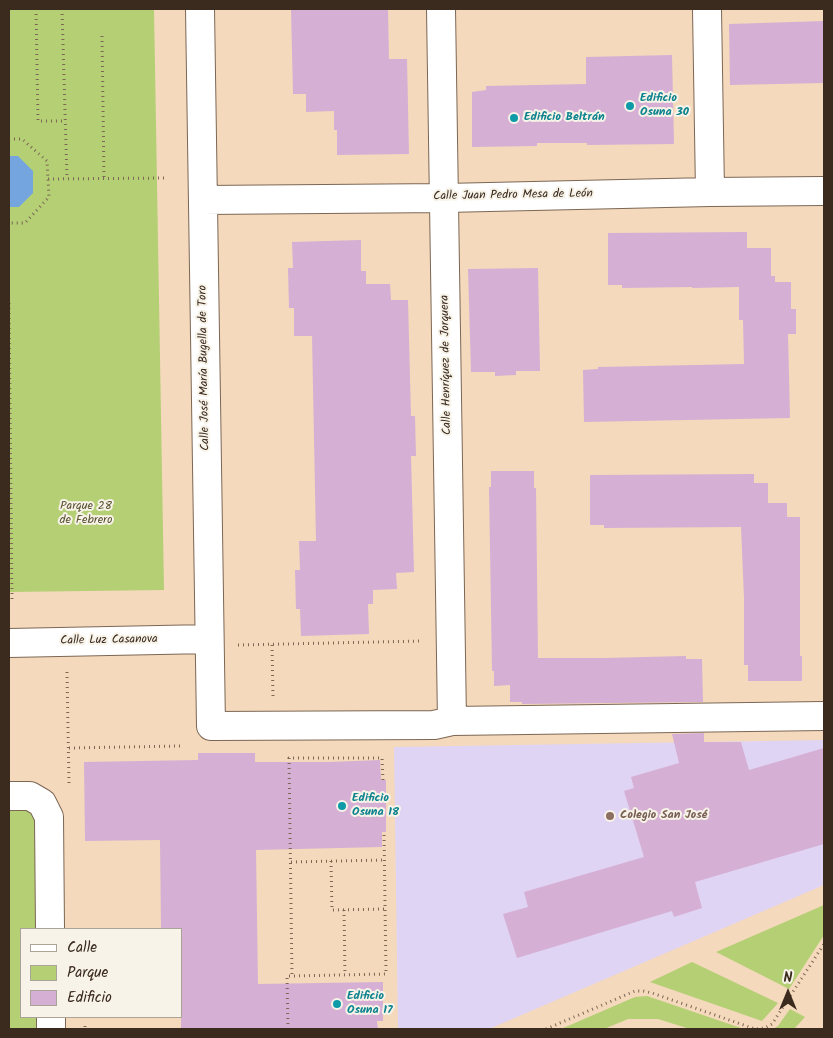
<!DOCTYPE html>
<html>
<head>
<meta charset="utf-8">
<style>
  body { margin:0 }
  #map { position:relative; width:833px; height:1038px; overflow:hidden; background:#f4d9bc; font-family:Kalam,sans-serif }
  canvas { display:block }
  .frame { position:absolute; inset:0; border:10px solid #3b2a1e; pointer-events:none }
  .legend { position:absolute; left:20px; top:928px; width:162px; height:90px; box-sizing:border-box; background:#f7f3e8; border:1px solid #aca397; margin:0; padding:6px 9px; list-style:none; font-size:15px; color:#3b2a1e }
  .legend li { display:flex; align-items:center; gap:10px; height:25px }
  .legend b { width:25px; border:1px solid #aca397 }
  .north { position:absolute; left:763px; top:968px; width:50px; height:50px; -webkit-text-stroke:4px #f7f3e8; paint-order:stroke; rotate:0deg; font-size:14px; font-weight:700; line-height:20px; text-align:center; color:#3b2a1e }
  .north::after { content:''; display:block; margin:auto; width:18px; height:22px; background:#3b2a1e; clip-path:polygon(50% 0,100% 100%,50% 72%,0 100%) }
</style>
</head>
<body>
<div id="map">
<canvas width="833" height="1038"></canvas>
<div class="frame"></div>
<ul class="legend">
<li><b style="height:6px;background:#fff"></b>Calle</li>
<li><b style="height:14px;background:#b4cf74"></b>Parque</li>
<li><b style="height:14px;background:#d6afd4"></b>Edificio</li>
</ul>
<div class="north">N</div>
</div>
<script>
const ctx = document.querySelector('canvas').getContext('2d');
ctx.lineJoin = 'round';
function paint(path, color) {
  ctx.fillStyle = color;
  ctx.fill(path, 'evenodd');
}
function toPath(rows) {
  const path = new Path2D();
  for (const r of rows) {
    path.moveTo(r[0], r[1]);
    for (let i = 2; i < r.length; i += 2) path.lineTo(r[i], r[i + 1]);
  }
  return path;
}
function stroke(path, color, width, dash) {
  ctx.strokeStyle = color;
  ctx.lineWidth = width;
  ctx.lineCap = dash ? 'butt' : 'round';
  ctx.setLineDash(dash || []);
  ctx.stroke(path);
}
function drawText(font, color, halo, rows, align = 'center') {
  ctx.font = font + ' Kalam,sans-serif';
  ctx.lineWidth = 4;
  ctx.setLineDash([]);
  ctx.textBaseline = 'middle';
  ctx.strokeStyle = halo;
  ctx.fillStyle = color;
  for (const [text, x, y, turn = 0] of rows) {
    ctx.save();
    ctx.translate(x, y);
    ctx.rotate((+turn || 0) * Math.PI / 180);
    ctx.textAlign = isNaN(turn) ? turn : align;
    if (halo) ctx.strokeText(text, 0, 0);
    ctx.fillText(text, 0, 0);
    ctx.restore();
  }
}
paint(toPath([
  [824,740,824,885,489,1029,398,1029,394,747]
]), '#e0d4f4');
paint(toPath([
  [9,9,154,9,164,590,9,592],
  [9,805,31,805,41,817,43,929,21,929,21,1017,44,1017,44,1029,9,1029],
  [824,905,824,935,789,989,716,952],
  [692,962,778,1003,762,1021,650,982],
  [647,996,744,1029,690,1029,658,1019,628,1019,604,1029,561,1029,635,997],
  [790,1009,805,1017,794,1029,773,1029,778,1026]
]), '#b4cf74');
paint(toPath([
  [9,156,18,156,33,171,33,193,19,207,9,207]
]), '#75a5df');
paint(toPath([
  [291,9,388,9,389,59,407,59,409,154,337,155,337,130,334,130,334,111,306,112,306,94,293,94],
  [824,21,824,83,730,85,729,24],
  [672,55,674,144,587,145,587,143,537,143,537,146,472,147,472,92,486,90,486,86,586,84,586,57],
  [747,232,747,248,771,248,771,276,775,276,775,282,791,282,791,309,796,309,796,334,788,334,790,418,584,422,583,370,598,369,598,367,744,364,743,320,739,320,739,287,692,288,692,287,622,288,622,285,608,285,608,233],
  [361,240,361,271,366,271,366,284,390,284,391,300,408,300,411,416,415,416,416,456,411,456,414,572,396,573,397,589,373,590,373,604,368,604,369,634,301,636,300,609,296,609,295,570,300,570,299,541,316,541,312,336,294,336,294,308,289,308,288,268,293,268,292,242],
  [538,268,540,371,516,371,516,375,495,376,495,372,471,372,468,269],
  [491,471,534,471,534,488,536,488,538,658,605,658,686,656,686,659,702,659,703,702,522,704,522,702,510,702,510,685,494,686,494,671,492,671,489,487,491,487],
  [754,474,754,483,768,483,768,503,787,503,787,517,800,517,800,656,802,656,802,681,748,681,748,665,744,665,744,598,741,527,604,528,604,525,590,525,590,475],
  [704,733,704,742,741,742,749,770,824,748,824,844,695,882,702,908,674,917,672,911,517,958,503,914,528,907,524,892,644,857,624,791,634,788,631,777,679,763,672,734],
  [198,753,255,753,255,762,329,762,380,760,381,780,386,780,386,832,382,832,382,847,256,850,258,984,383,982,383,1021,377,1021,378,1029,181,1029,181,929,161,929,160,840,85,841,84,762,198,760]
]), '#d6afd4');
const minor = toPath([
  [200,9,211,726,434,725,452,721,824,716],
  [441,9,452,721],
  [707,9,710,192],
  [203,200,445,198,710,192,824,191],
  [9,643,209,639],
  [9,796,30,796,42,803,49,817,50,929],
  [51,1017,51,1029]
]);
stroke(minor, '#7c6755', 30);
stroke(toPath([
  [36,9,38,121,65,121],
  [62,9,67,179],
  [102,36,104,179],
  [9,139,22,139,47,161,49,197,25,223,9,223],
  [48,179,164,178],
  [9,303,12,601],
  [238,645,422,641],
  [272,645,273,697],
  [67,672,69,784],
  [69,748,180,746],
  [383,780,382,758,289,758,292,976,386,974,384,832],
  [331,861,332,910,384,909],
  [291,862,384,860],
  [344,910,345,975],
  [85,1026,85,1029],
  [288,1029,287,976,292,976],
  [546,1029,635,991,643,991,652,993,755,1029,765,1028,772,1024,824,944]
]), '#7c6755', 3, [1, 4]);
stroke(minor, '#fff', 28);
for (const [x, y, r, color] of [
  [630,106,5,"#0f9aa8"],
  [514,118,5,"#0f9aa8"],
  [342,806,5,"#0f9aa8"],
  [610,816,5,"#8d6e63"],
  [337,1004,5,"#0f9aa8"]
]) {
  const dot = new Path2D();
  dot.arc(x, y, r, 0, 2 * Math.PI);
  ctx.fillStyle = color;
  ctx.fill(dot);
  stroke(dot, '#f7f3e8', 2);
}
drawText('bold 12px', '#0d838f', '#f7f3e8', [
  ["Edificio",640,99],
  ["Osuna 30",640,113],
  ["Edificio Beltrán",524,118],
  ["Edificio",352,799],
  ["Osuna 18",352,813],
  ["Edificio",347,997],
  ["Osuna 17",347,1011]
], 'left');
drawText('12px', '#3b2a1e', '#f7f3e8', [
  ["Calle Juan Pedro Mesa de León",513,196,-1],
  ["Calle Henríquez de Jorquera",447,365,-91],
  ["Calle José María Bugella de Toro",205,368,-91],
  ["Calle Luz Casanova",109,641,-1]
]);
drawText('12px', '#595334', '#f7f3e8', [
  ["Parque 28",86,507],
  ["de Febrero",86,521]
]);
drawText('bold 12px', '#785e54', '#f7f3e8', [
  ["Colegio San José",620,816]
], 'left');
</script>
</body>
</html>
